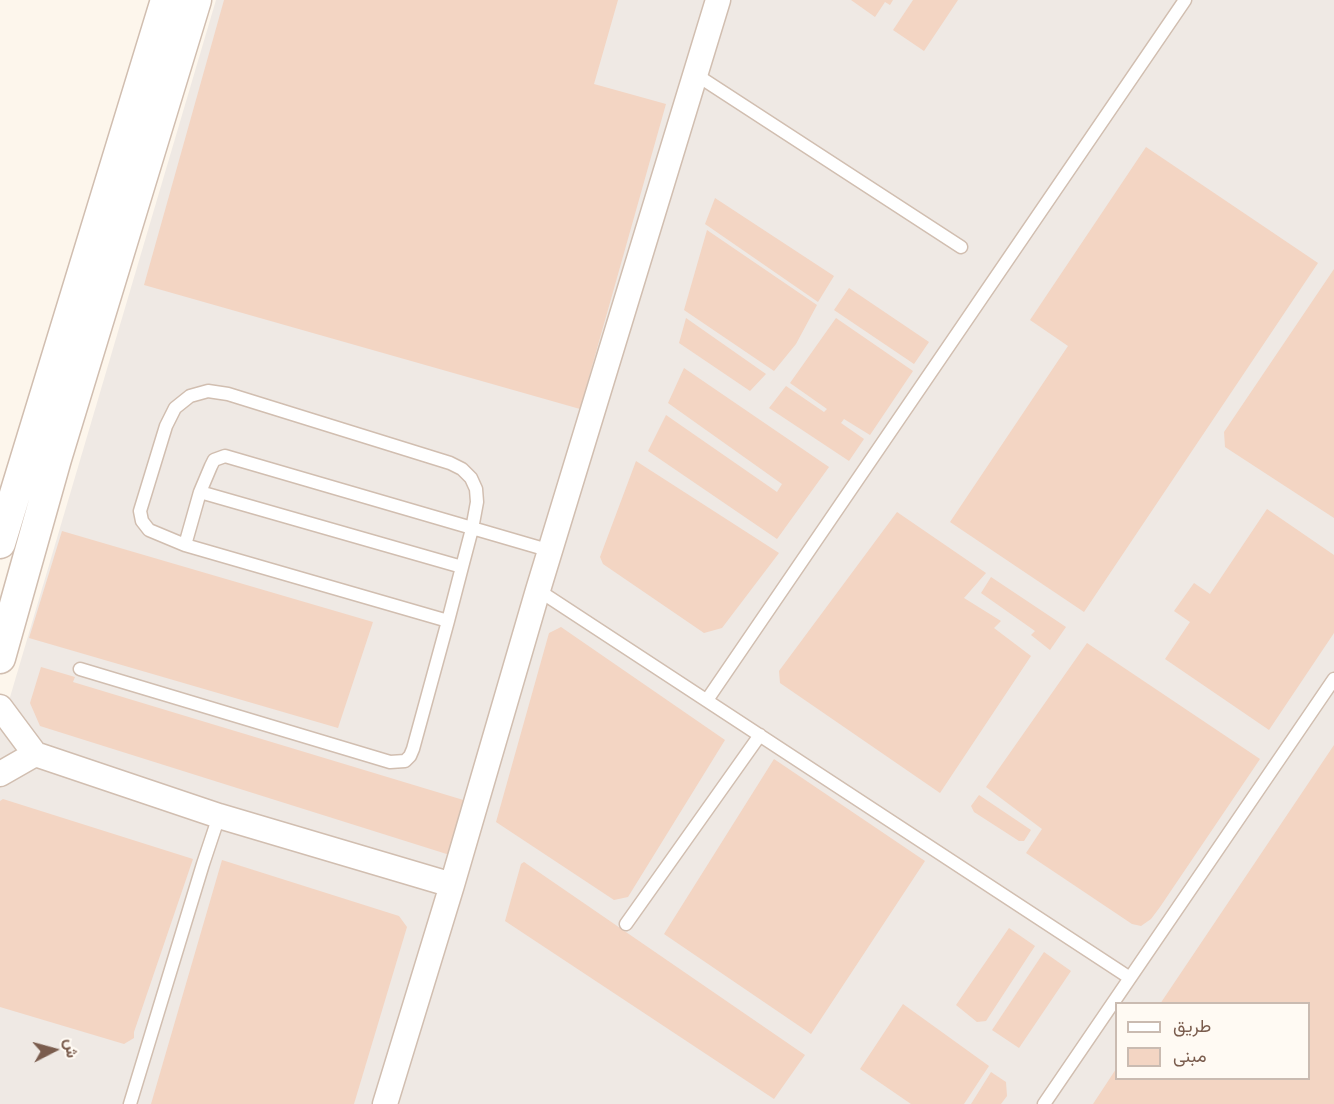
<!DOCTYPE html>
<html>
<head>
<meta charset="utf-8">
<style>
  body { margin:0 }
  #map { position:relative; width:1334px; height:1104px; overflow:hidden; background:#fdf6ec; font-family:Manrope,Vazirmatn,sans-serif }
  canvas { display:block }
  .legend { position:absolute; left:1115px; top:1002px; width:195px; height:78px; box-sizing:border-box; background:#fffaf3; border:2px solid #cabbb1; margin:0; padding:8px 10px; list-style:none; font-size:18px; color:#7a5c4d }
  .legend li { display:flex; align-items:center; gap:12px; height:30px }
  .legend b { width:30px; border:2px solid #cabbb1 }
  .north { position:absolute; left:24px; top:1020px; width:60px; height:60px; -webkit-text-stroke:4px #fffaf3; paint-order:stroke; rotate:84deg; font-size:16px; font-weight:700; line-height:24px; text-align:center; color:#7a5c4d }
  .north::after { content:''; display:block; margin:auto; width:21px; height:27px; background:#7a5c4d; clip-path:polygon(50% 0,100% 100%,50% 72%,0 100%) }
</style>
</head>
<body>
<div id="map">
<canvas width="1334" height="1104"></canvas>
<ul class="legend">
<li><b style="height:8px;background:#fff"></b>طريق</li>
<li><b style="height:16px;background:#f3d5c3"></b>مبنى</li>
</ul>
<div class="north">ش</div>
</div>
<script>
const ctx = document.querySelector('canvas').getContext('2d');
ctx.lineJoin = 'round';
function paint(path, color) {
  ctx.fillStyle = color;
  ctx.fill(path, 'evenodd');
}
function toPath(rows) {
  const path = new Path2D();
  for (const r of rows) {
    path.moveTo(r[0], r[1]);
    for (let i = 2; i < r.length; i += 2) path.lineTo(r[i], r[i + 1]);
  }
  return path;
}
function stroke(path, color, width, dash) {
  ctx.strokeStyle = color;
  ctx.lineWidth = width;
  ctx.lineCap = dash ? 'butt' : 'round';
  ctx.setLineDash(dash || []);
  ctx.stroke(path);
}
paint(toPath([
  [216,0,1334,0,1334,1104,0,1104,0,731],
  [1116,1004,1308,1004,1308,1078,1116,1078]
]), '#efe9e4');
paint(toPath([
  [224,0,618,0,594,84,666,104,580,409,144,285],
  [851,0,893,0,890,5,885,2,875,17],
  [913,0,958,0,924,51,893,30],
  [1146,147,1318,263,1084,612,950,522,1068,346,1030,320],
  [715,198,834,276,818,302,705,224],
  [707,230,817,305,796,344,774,371,684,310],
  [1334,269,1334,518,1225,447,1224,432],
  [849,288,929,342,914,364,834,310],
  [686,318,766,374,750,391,679,343],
  [836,318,913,371,870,435,844,419,841,423,864,439,849,461,769,408,786,386,824,412,827,409,790,383],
  [684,368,829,467,777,539,648,451,666,415,777,492,782,484,668,403],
  [636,461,779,553,722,628,704,633,603,564,600,557],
  [1267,509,1334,555,1334,633,1269,730,1165,659,1190,622,1174,611,1194,583,1210,594],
  [897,512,986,573,964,598,1001,621,994,628,1031,656,940,793,780,683,779,671],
  [62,531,373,622,338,728,29,638],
  [991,577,1066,627,1050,650,1031,635,1035,631,981,593],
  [561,627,725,740,628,897,614,900,496,822,549,633],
  [1087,643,1260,759,1160,907,1151,919,1141,926,1132,924,1026,853,1042,829,986,787],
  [41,667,75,677,73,682,470,802,453,856,40,726,30,703],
  [1334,745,1334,1104,1093,1104,1116,1069,1116,1078,1308,1078,1308,1004,1160,1004],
  [774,759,925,861,811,1034,664,934],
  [979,795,1031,830,1024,841,1019,841,974,812,971,806],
  [3,799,193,859,134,1032,134,1038,124,1044,0,1007,0,801],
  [222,860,399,916,407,927,354,1104,151,1104],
  [524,862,805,1055,774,1099,505,921,521,864],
  [1009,928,1035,946,986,1021,977,1022,956,1005],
  [1044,952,1071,971,1019,1048,992,1030],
  [903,1004,989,1066,964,1104,911,1104,860,1069],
  [991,1072,1006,1082,1007,1096,1001,1104,971,1104]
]), '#f3d5c3');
const service = toPath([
  [695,74,961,247],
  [200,492,462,567],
  [185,545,200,492,211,466,214,460,225,456,551,551],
  [538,590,1130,978],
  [80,669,390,762,405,761,410,756,413,749,448,621,462,567,472,529,477,502,476,489,471,478,462,469,450,463,228,394,208,391,190,396,175,408,166,426,140,511,142,521,149,530,185,545,448,621],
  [707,700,1185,0],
  [626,924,760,735],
  [130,1104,203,864,219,816],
  [1044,1104,1334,679]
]);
const minor = toPath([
  [0,707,35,754,219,816,452,885],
  [0,774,35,754],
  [385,1104,452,885,538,590,718,0]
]);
const tertiary = toPath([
  [0,543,166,0],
  [0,658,56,459,196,0]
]);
stroke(service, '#d1beb0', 15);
stroke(minor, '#d1beb0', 27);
stroke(tertiary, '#d1beb0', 33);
stroke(service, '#fff', 12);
stroke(minor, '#fff', 24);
stroke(tertiary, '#fff', 30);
</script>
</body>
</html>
